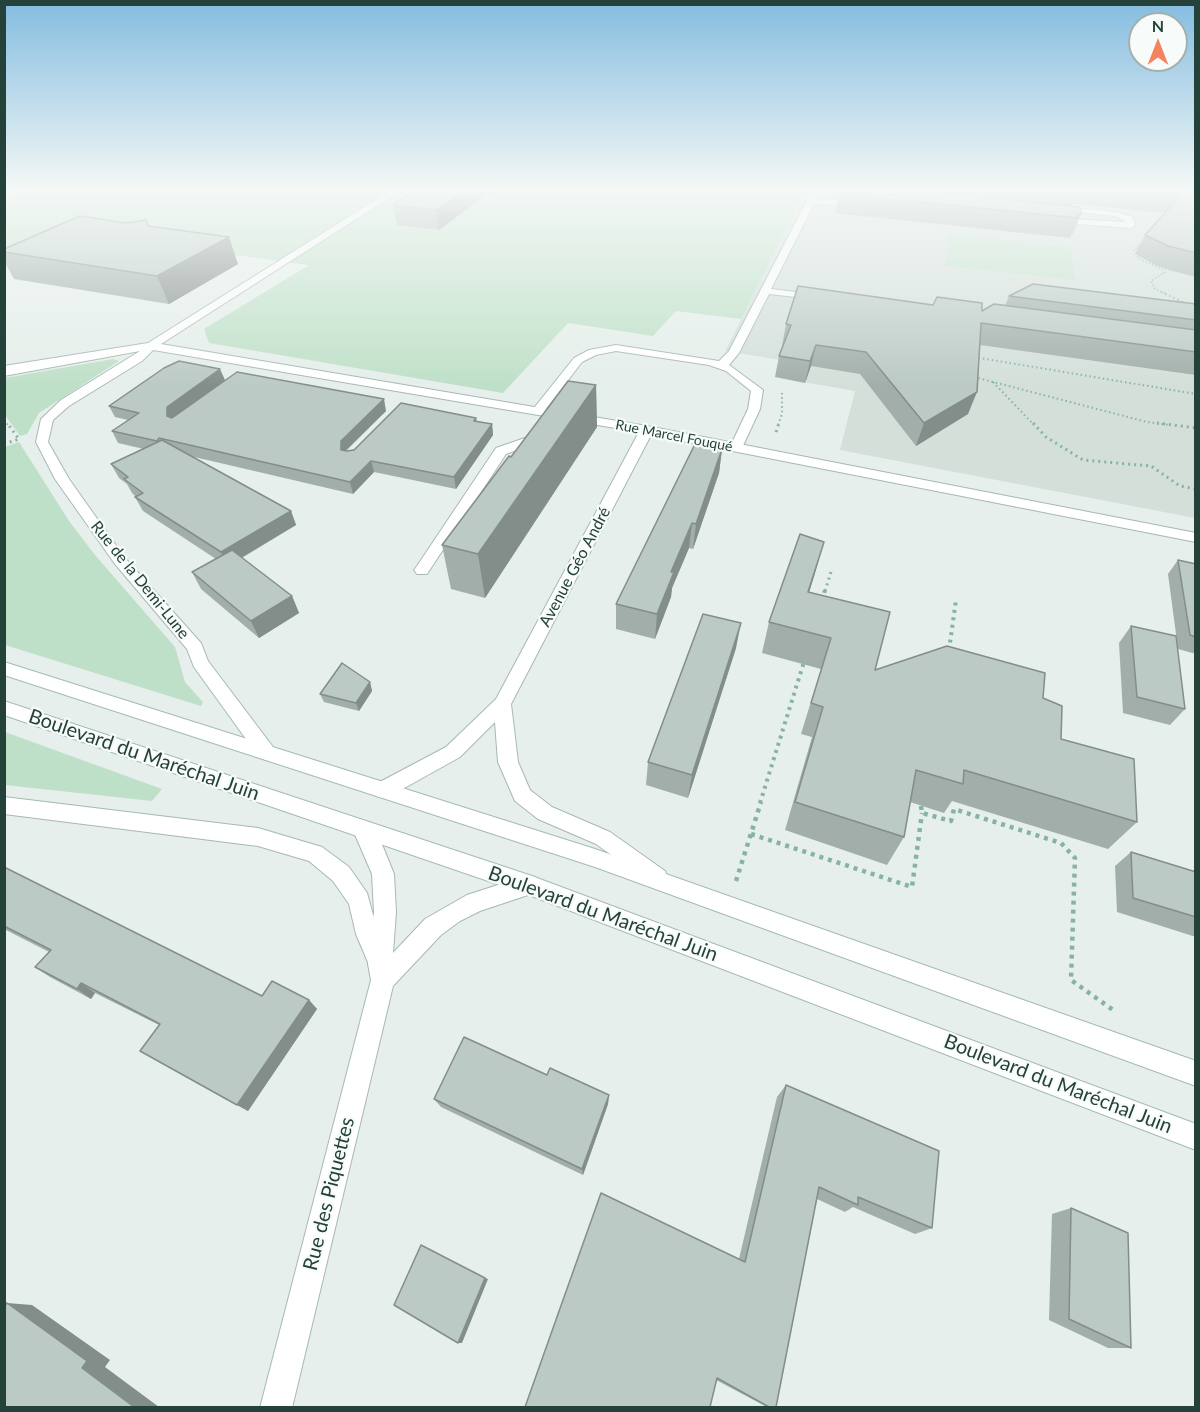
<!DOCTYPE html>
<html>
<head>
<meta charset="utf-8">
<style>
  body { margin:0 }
  #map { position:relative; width:1200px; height:1412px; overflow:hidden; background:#e6efeb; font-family:Lato,sans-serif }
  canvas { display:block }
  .frame { position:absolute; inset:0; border:6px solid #24423a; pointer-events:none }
  .north { position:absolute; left:1128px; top:12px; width:60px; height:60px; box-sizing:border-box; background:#f7fbf9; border:2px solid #a3b1ad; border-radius:50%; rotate:0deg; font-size:16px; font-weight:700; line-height:24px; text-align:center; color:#24423a }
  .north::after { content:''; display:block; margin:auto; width:21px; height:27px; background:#f4845f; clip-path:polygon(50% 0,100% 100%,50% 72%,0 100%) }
</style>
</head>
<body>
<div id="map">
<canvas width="1200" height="1412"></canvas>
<div class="frame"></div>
<div class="north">N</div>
</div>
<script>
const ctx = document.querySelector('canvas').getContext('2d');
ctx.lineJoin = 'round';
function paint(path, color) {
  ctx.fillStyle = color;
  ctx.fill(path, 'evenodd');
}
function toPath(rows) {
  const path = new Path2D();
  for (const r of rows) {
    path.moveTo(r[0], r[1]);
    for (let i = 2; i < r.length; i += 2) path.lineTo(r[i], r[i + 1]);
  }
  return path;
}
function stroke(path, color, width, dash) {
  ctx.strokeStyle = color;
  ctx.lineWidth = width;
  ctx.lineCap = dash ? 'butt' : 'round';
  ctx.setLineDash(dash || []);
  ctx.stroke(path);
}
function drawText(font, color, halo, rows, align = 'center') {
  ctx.font = font + ' Lato,sans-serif';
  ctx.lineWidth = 4.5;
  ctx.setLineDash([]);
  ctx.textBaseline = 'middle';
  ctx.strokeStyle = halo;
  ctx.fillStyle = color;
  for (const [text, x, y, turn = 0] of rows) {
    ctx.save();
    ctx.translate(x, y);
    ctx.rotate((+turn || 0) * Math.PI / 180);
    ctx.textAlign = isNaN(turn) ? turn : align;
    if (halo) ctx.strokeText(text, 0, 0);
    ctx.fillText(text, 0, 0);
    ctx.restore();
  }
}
paint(toPath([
  [807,189,1195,189,1195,518,840,450,855,391,775,377,781,360,725,351]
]), '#d4dfda');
paint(toPath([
  [29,189,807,189,741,319,676,311,653,336,568,323,503,393,209,343,204,329,309,265,70,233,5,260,5,196],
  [949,234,1071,248,1075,280,946,266],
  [113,359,119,361,39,413,27,434,20,436,5,415,5,378],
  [19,442,69,521,95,555,175,647,185,682,203,702,201,706,5,645,5,447],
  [5,732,162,789,152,801,5,785]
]), '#bfe0c8');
const service = toPath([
  [813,189,821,189,816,199,846,201,851,197,854,189,866,189,851,205,814,204,771,289,820,295,823,296,823,300,769,294,739,353,729,365,763,390,760,409,741,450,731,450,730,447,748,409,751,391,726,371,709,365,616,351,596,355,582,362,542,414,534,414,534,408,574,358,589,350,616,345,719,361,729,351,813,189],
  [1057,206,1116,212,1133,217,1135,225,1131,228,1051,222,1054,218,1126,222,1115,216,1054,210,1057,206],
  [542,432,548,436,546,439,506,454,427,574,417,574,414,570,417,566,496,448,542,432],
  [4,797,258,828,322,847,349,867,367,893,378,933,392,964,388,972,380,975,372,972,356,934,349,904,333,881,309,861,258,846,4,814,4,797]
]);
const minor = toPath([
  [393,189,403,189,161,344,647,426,1196,533,1196,542,651,435,511,704,518,762,530,790,552,807,610,832,665,871,668,878,665,885,657,888,596,844,538,819,515,801,498,762,495,722,460,757,390,796,383,798,376,796,373,790,376,784,446,747,496,699,639,432,153,350,142,361,69,406,53,420,48,442,69,479,125,558,201,643,208,661,273,747,275,752,273,757,266,760,259,757,194,667,187,649,115,564,55,479,36,442,41,419,61,400,140,351,4,376,4,366,148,343,393,189],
  [363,821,370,824,381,842,394,874,396,912,393,953,425,919,467,895,529,875,537,878,540,885,537,892,480,911,460,921,441,935,393,986,292,1408,260,1408,371,980,368,964,374,912,372,874,353,830,356,824,363,821]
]);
const secondary = toPath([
  [4,662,595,849,1196,1061,1196,1086,595,867,4,675,4,662],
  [4,701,529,875,1196,1124,1196,1150,529,895,4,715,4,701]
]);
stroke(service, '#a8b8b2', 2);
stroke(minor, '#a8b8b2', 2);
stroke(secondary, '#a4bbb3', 2);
stroke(toPath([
  [1139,245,1134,250,1139,259,1159,268,1196,276],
  [1165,293,1155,289,1151,281,1167,271]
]), '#86b3a5', 1.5, [1.5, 2]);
stroke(toPath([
  [1161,292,1196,308],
  [974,357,1196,394],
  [974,377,1147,422,1170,425],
  [993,382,1034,425],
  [4,420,8,425],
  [778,425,782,414,782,393]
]), '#86b3a5', 2, [1.5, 3]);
stroke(toPath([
  [1033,423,1046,437,1083,460,1151,466,1180,486,1196,489],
  [1157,423,1196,428],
  [776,432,779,423],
  [4,444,19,439,7,423],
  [825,591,831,572]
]), '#86b3a5', 3, [2, 4]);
stroke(toPath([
  [822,600,825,590],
  [949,650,956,600],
  [760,803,804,662]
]), '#86b3a5', 4, [3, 4.5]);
stroke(toPath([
  [921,806,922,813,951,821,954,809,1061,843,1075,858,1071,980,1113,1010],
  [751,834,912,887,922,813],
  [736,881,761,802]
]), '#86b3a5', 4.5, [4, 5]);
paint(service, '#fff');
paint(minor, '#fff');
paint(secondary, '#fff');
paint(toPath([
  [418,189,494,189,439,230,397,225,393,205],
  [841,189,1196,189,1196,277,1157,266,1135,254,1145,235,1165,213,1073,204,1072,206,1081,214,1073,234,1072,234,1070,238,835,213,839,194],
  [149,226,238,264,169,304,14,279,4,261,4,249],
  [1009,296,1196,304,1196,375,980,345,968,414,916,446,860,374,811,366,805,383,775,377,779,356,783,346,782,346,786,324,982,311,1005,306],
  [225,380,201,398,386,411,346,451,347,451,476,418,477,421,492,424,493,435,456,489,374,472,353,494,190,456,291,511,296,525,242,558,292,596,299,613,259,638,201,589,192,572,216,559,143,511,135,497,136,497,132,493,127,484,119,478,111,464,144,449,118,443,112,431,128,420,115,417,109,406],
  [596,385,597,427,485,598,451,589,442,545,511,457],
  [722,449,719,473,693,549,689,548,672,588,671,597,655,639,616,629,616,604],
  [1178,560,1196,564,1196,654,1178,649,1168,574],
  [815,573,809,593,875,670,1043,698,1061,739,1137,822,1108,849,952,801,944,813,910,802,904,837,887,865,785,830,812,737,801,734,821,669,762,653,769,622],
  [1131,626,1185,709,1170,725,1123,713,1119,643],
  [736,648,688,798,646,785,648,762],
  [370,682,372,691,359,711,324,702,320,694],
  [1131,852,1196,872,1196,937,1117,912,1115,866],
  [4,867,262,996,309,1000,317,1009,248,1111,140,1051,159,1025,95,993,91,999,50,977,35,967,49,952,4,929],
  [547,1075,609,1095,608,1104,583,1175,441,1107,434,1099],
  [786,1085,932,1228,915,1234,853,1207,845,1212,817,1199,776,1407,767,1407,716,1380,739,1259,777,1097],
  [1071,1208,1131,1348,1108,1348,1049,1320,1052,1214],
  [1194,1274,1196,1274,1196,1291]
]), '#a1aea9');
paint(toPath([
  [466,189,494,189,439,230,436,210],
  [229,237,238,264,169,304,157,276],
  [816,345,811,366,805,383,810,361],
  [220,369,225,380,173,418,167,416,167,407],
  [596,385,597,427,485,598,478,554],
  [977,392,968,414,916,446,924,423],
  [384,399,386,411,344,452,341,450,341,441],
  [492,424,493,435,456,489,454,477],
  [722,449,719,473,693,549,696,524],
  [371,461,374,472,353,494,350,482],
  [291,511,296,525,227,566,221,552],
  [692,523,689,548,672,588,671,597,655,639,657,614,671,572],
  [824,542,815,573,799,624,808,592],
  [292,596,299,613,259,638,251,621],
  [741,623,736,648,688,798,692,775],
  [370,682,372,691,359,711,356,703],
  [81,983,95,993,91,999,77,989],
  [309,1000,317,1009,248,1111,237,1105],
  [609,1095,608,1104,583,1175,582,1169],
  [485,1278,488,1279,462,1343,458,1343],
  [7,1303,32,1305,110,1360,105,1367,159,1407,134,1407,82,1368]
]), '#838d89');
const building = toPath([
  [418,189,466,189,436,210,393,205,418,189],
  [841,189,908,189,1080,207,1081,214,1077,214,1078,218,839,194,841,189],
  [1014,189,1023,189,1077,195,1014,189],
  [1117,189,1196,189,1196,253,1168,246,1145,235,1181,195,1117,189],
  [80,216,125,223,146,220,148,226,229,237,157,276,4,252,4,249,80,216],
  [1033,284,1196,304,1196,320,1009,296,1033,284],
  [798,286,933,305,937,297,982,303,982,311,994,304,1196,330,1196,352,981,323,977,392,924,423,866,352,816,345,810,361,779,356,791,325,786,324,798,286],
  [179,361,220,369,167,407,167,416,172,418,237,372,384,399,341,441,341,450,347,451,354,450,401,403,476,418,474,421,492,424,454,477,371,461,350,482,159,438,157,441,112,431,139,413,109,406,164,368,179,361],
  [568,381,596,385,478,554,442,545,509,456,511,457,568,381],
  [162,440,291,511,221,552,135,497,143,493,124,479,128,477,111,464,162,440],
  [695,444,722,449,696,524,692,523,671,572,674,572,657,614,616,604,695,444],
  [800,534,824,542,808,592,890,612,875,670,947,646,1045,673,1043,698,1062,706,1061,739,1134,759,1137,822,964,770,963,784,916,770,904,837,795,802,823,707,811,703,831,638,769,622,800,534],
  [232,550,292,596,251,621,192,572,232,550],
  [1178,560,1196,564,1196,637,1190,635,1178,560],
  [703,614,741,623,692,775,648,762,703,614],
  [1131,626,1176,636,1185,709,1137,697,1131,626],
  [342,663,370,682,356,703,320,694,342,663],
  [1131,852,1196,872,1196,917,1133,898,1131,852],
  [4,867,262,996,272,981,309,1000,237,1105,140,1051,160,1024,81,983,77,989,35,967,51,950,4,926,4,867],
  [464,1037,547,1075,550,1068,609,1095,582,1169,434,1099,464,1037],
  [786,1085,939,1151,932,1228,858,1197,858,1205,819,1187,776,1407,769,1407,717,1378,710,1407,525,1407,601,1193,745,1262,786,1085],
  [1071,1208,1128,1233,1131,1348,1069,1319,1071,1208],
  [421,1245,485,1278,458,1343,394,1305,421,1245],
  [7,1303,87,1361,82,1368,134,1407,4,1407,4,1307,7,1303]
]);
paint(building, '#bbcac4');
stroke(building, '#838d89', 1.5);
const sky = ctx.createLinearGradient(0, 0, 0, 387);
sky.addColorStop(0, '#84bce0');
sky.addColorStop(0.49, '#f4f8f6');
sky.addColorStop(1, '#f4f8f600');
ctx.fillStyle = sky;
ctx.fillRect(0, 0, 1200, 387);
drawText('14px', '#24423a', '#f7fbf9', [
  ["Rue Marcel Fouqué",674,436,11]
]);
drawText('16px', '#24423a', '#f7fbf9', [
  ["Avenue Géo André",575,567,-62],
  ["Rue de la Demi-Lune",140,580,51]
]);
drawText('20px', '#24423a', '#f7fbf9', [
  ["Boulevard du Maréchal Juin",144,755,19],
  ["Boulevard du Maréchal Juin",603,914,20],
  ["Boulevard du Maréchal Juin",1058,1084,21],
  ["Rue des Piquettes",329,1194,-76]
]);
</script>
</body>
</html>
